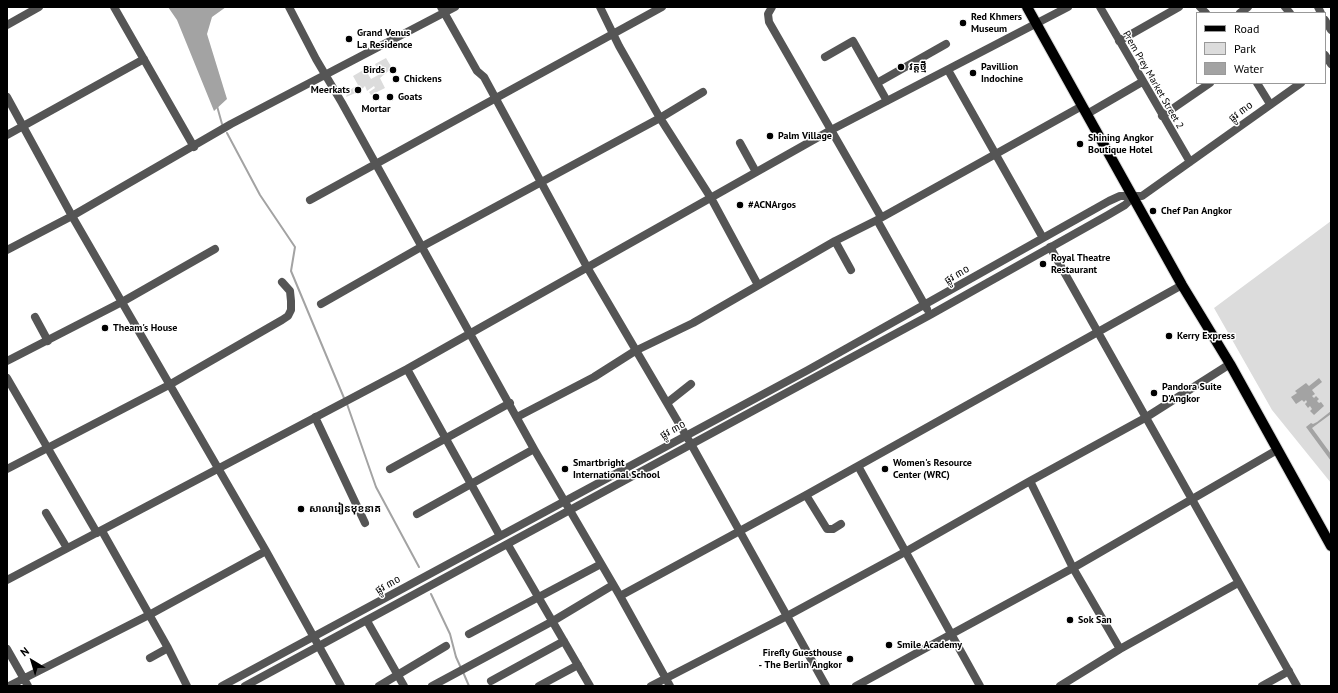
<!DOCTYPE html>
<html>
<head>
<meta charset="utf-8">
<style>
  body { margin:0 }
  #map { position:relative; width:1338px; height:693px; overflow:hidden; background:#fff; font-family:"PT Sans",sans-serif }
  canvas { display:block }
  .frame { position:absolute; inset:0; border:8px solid #000; pointer-events:none }
  .legend { position:absolute; left:1196px; top:12px; width:130px; height:72px; box-sizing:border-box; background:#fff; border:1px solid #999; margin:0; padding:5px 7px; list-style:none; font-size:12px; color:#000 }
  .legend li { display:flex; align-items:center; gap:8px; height:20px }
  .legend b { width:20px; border:1px solid #999 }
  .north { position:absolute; left:12px; top:641px; width:40px; height:40px; -webkit-text-stroke:3px #fff; paint-order:stroke; rotate:322deg; font-size:11px; font-weight:700; line-height:16px; text-align:center; color:#000 }
  .north::after { content:''; display:block; margin:auto; width:14px; height:18px; background:#000; clip-path:polygon(50% 0,100% 100%,50% 72%,0 100%) }
</style>
</head>
<body>
<div id="map">
<canvas width="1338" height="693"></canvas>
<div class="frame"></div>
<ul class="legend">
<li><b style="height:5px;background:#000"></b>Road</li>
<li><b style="height:11px;background:#dcdcdc"></b>Park</li>
<li><b style="height:11px;background:#a3a3a3"></b>Water</li>
</ul>
<div class="north">N</div>
</div>
<script>
const ctx = document.querySelector('canvas').getContext('2d');
ctx.lineJoin = 'round';
function paint(path, color) {
  ctx.fillStyle = color;
  ctx.fill(path, 'evenodd');
}
function toPath(rows) {
  const path = new Path2D();
  for (const r of rows) {
    path.moveTo(r[0], r[1]);
    for (let i = 2; i < r.length; i += 2) path.lineTo(r[i], r[i + 1]);
  }
  return path;
}
function stroke(path, color, width, dash) {
  ctx.strokeStyle = color;
  ctx.lineWidth = width;
  ctx.lineCap = dash ? 'butt' : 'round';
  ctx.setLineDash(dash || []);
  ctx.stroke(path);
}
function drawText(font, color, halo, rows, align = 'center') {
  ctx.font = font + ' "PT Sans","Noto Sans Khmer",sans-serif';
  ctx.lineWidth = 3;
  ctx.setLineDash([]);
  ctx.textBaseline = 'middle';
  ctx.strokeStyle = halo;
  ctx.fillStyle = color;
  for (const [text, x, y, turn = 0] of rows) {
    ctx.save();
    ctx.translate(x, y);
    ctx.rotate((+turn || 0) * Math.PI / 180);
    ctx.textAlign = isNaN(turn) ? turn : align;
    if (halo) ctx.strokeText(text, 0, 0);
    ctx.fillText(text, 0, 0);
    ctx.restore();
  }
}
paint(toPath([
  [386,58,392,68,380,78,385,88,371,95,369,92,375,88,374,86,367,91,365,86,360,91,346,97,348,91,358,85,353,76,365,69,371,79,380,74,375,64],
  [1331,221,1331,483,1272,410,1214,308]
]), '#dcdcdc');
paint(toPath([
  [168,7,226,7,212,17,207,34,227,99,214,111,177,20],
  [1319,378,1322,382,1312,390,1315,394,1312,396,1314,398,1316,396,1319,399,1317,401,1319,403,1321,402,1324,406,1314,415,1310,411,1312,409,1310,406,1308,408,1305,404,1307,402,1306,400,1304,402,1302,400,1296,404,1291,397,1297,393,1295,391,1306,383,1309,386],
  [1331,411,1331,414,1312,428,1331,454,1331,461,1306,427,1311,423,1313,424,1317,422]
]), '#a3a3a3');
stroke(toPath([
  [217,106,222,124],
  [227,133,260,195,295,247,291,271,344,398],
  [347,404,376,487,419,567],
  [431,594,450,634,456,657,461,668],
  [463,672,469,686]
]), '#a3a3a3', 2);
const major = toPath([
  [1027,7,1182,285,1230,364,1331,546]
]);
stroke(major, '#dbdbdb', 12);
stroke(toPath([
  [114,7,194,147],
  [289,7,316,59,342,103,534,449,620,596,670,686],
  [441,7,477,71,484,77,587,267,691,444,826,686],
  [600,7,619,46,660,118,711,198,758,285],
  [772,7,768,14,769,22,881,217],
  [1100,7,1190,162],
  [1200,7,1206,13],
  [1285,7,1290,13],
  [1318,7,1321,13],
  [1240,13,1248,7],
  [1325,20,1331,30],
  [7,25,39,7],
  [1119,41,1179,7],
  [1325,55,1331,64],
  [825,57,853,41,887,101],
  [948,70,1043,238],
  [877,83,946,44],
  [1257,83,1270,104],
  [7,97,72,216,266,551,341,686],
  [1087,114,1142,82],
  [1162,116,1210,83],
  [7,135,144,59],
  [740,143,756,172],
  [310,200,662,7],
  [877,220,927,309],
  [835,241,851,270],
  [1050,247,1297,686],
  [7,250,72,216,231,124,455,7],
  [321,304,421,247,660,118,703,92],
  [35,317,48,341],
  [7,361,122,302,215,249],
  [407,369,500,536],
  [7,378,97,533],
  [667,403,691,384],
  [315,417,365,523],
  [517,417,594,377,635,351,693,323,835,241,877,220,1082,106],
  [858,466,980,686],
  [7,469,169,385,282,320,288,316,291,310,291,301,290,291,282,282],
  [390,469,510,403],
  [1030,481,1073,568,1120,649],
  [806,495,827,529,833,529,841,524],
  [46,513,67,548],
  [417,514,534,449],
  [102,531,168,648,187,686],
  [508,545,590,686],
  [7,580,407,369,831,130,1068,7],
  [620,596,806,495,1182,285],
  [367,621,404,686],
  [469,634,601,564],
  [7,649,28,686],
  [150,658,168,648],
  [491,681,564,641],
  [9,686,149,615,266,551],
  [222,686,808,370,1109,201,1120,196,1142,196,1301,83],
  [245,686,930,315,1108,215,1125,205,1134,196],
  [379,686,446,646],
  [432,686,553,621,613,585],
  [539,686,578,665],
  [651,686,787,616,905,552,1030,481,1145,418,1230,364],
  [856,686,1073,568,1277,450],
  [1060,686,1120,649,1238,583],
  [1262,686,1289,671]
]), '#555', 8);
stroke(major, '#000', 10);
for (const [x, y, r, color] of [
  [963,23,4,"#000"],
  [349,39,4,"#000"],
  [901,67,4,"#000"],
  [393,70,4,"#000"],
  [973,73,4,"#000"],
  [396,79,4,"#000"],
  [358,90,4,"#000"],
  [376,97,4,"#000"],
  [390,97,4,"#000"],
  [770,136,4,"#000"],
  [1080,144,4,"#000"],
  [740,205,4,"#000"],
  [1153,211,4,"#000"],
  [1043,264,4,"#000"],
  [105,328,4,"#000"],
  [1169,336,4,"#000"],
  [1154,393,4,"#000"],
  [565,469,4,"#000"],
  [885,469,4,"#000"],
  [301,509,4,"#000"],
  [1070,620,4,"#000"],
  [889,645,4,"#000"],
  [850,659,4,"#000"]
]) {
  const dot = new Path2D();
  dot.arc(x, y, r, 0, 2 * Math.PI);
  ctx.fillStyle = color;
  ctx.fill(dot);
  stroke(dot, '#fff', 1.5);
}
drawText('bold 10px', '#000', '#fff', [
  ["Red Khmers",971,17],
  ["Museum",971,29],
  ["Grand Venus",357,33],
  ["La Residence",357,45],
  ["វត្តថ្មី",909,67],
  ["Pavillion",981,67],
  ["Indochine",981,79],
  ["Birds",385,70,"right"],
  ["Chickens",404,79],
  ["Meerkats",350,90,"right"],
  ["Goats",398,97],
  ["Mortar",376,109,"center"],
  ["Palm Village",778,136],
  ["Shining Angkor",1088,138],
  ["Boutique Hotel",1088,150],
  ["#ACNArgos",748,205],
  ["Chef Pan Angkor",1161,211],
  ["Royal Theatre",1051,258],
  ["Restaurant",1051,270],
  ["Theam's House",113,328],
  ["Kerry Express",1177,336],
  ["Pandora Suite",1162,387],
  ["D'Angkor",1162,399],
  ["Smartbright",573,463],
  ["International School",573,475],
  ["Women's Resource",893,463],
  ["Center (WRC)",893,475],
  ["សាលារៀនមុខនាគ",309,509],
  ["Sok San",1078,620],
  ["Smile Academy",897,645],
  ["Firefly Guesthouse",842,653,"right"],
  ["- The Berlin Angkor",842,665,"right"]
], 'left');
drawText('10px', '#000', '#fff', [
  ["Prem Prey Market Street 2",1153,80,60],
  ["ផ្លូវ ៣០",1241,112,-36],
  ["ផ្លូវ ៣០",957,275,-30],
  ["ផ្លូវ ៣០",673,430,-28],
  ["ផ្លូវ ៣០",388,585,-29]
]);
</script>
</body>
</html>
